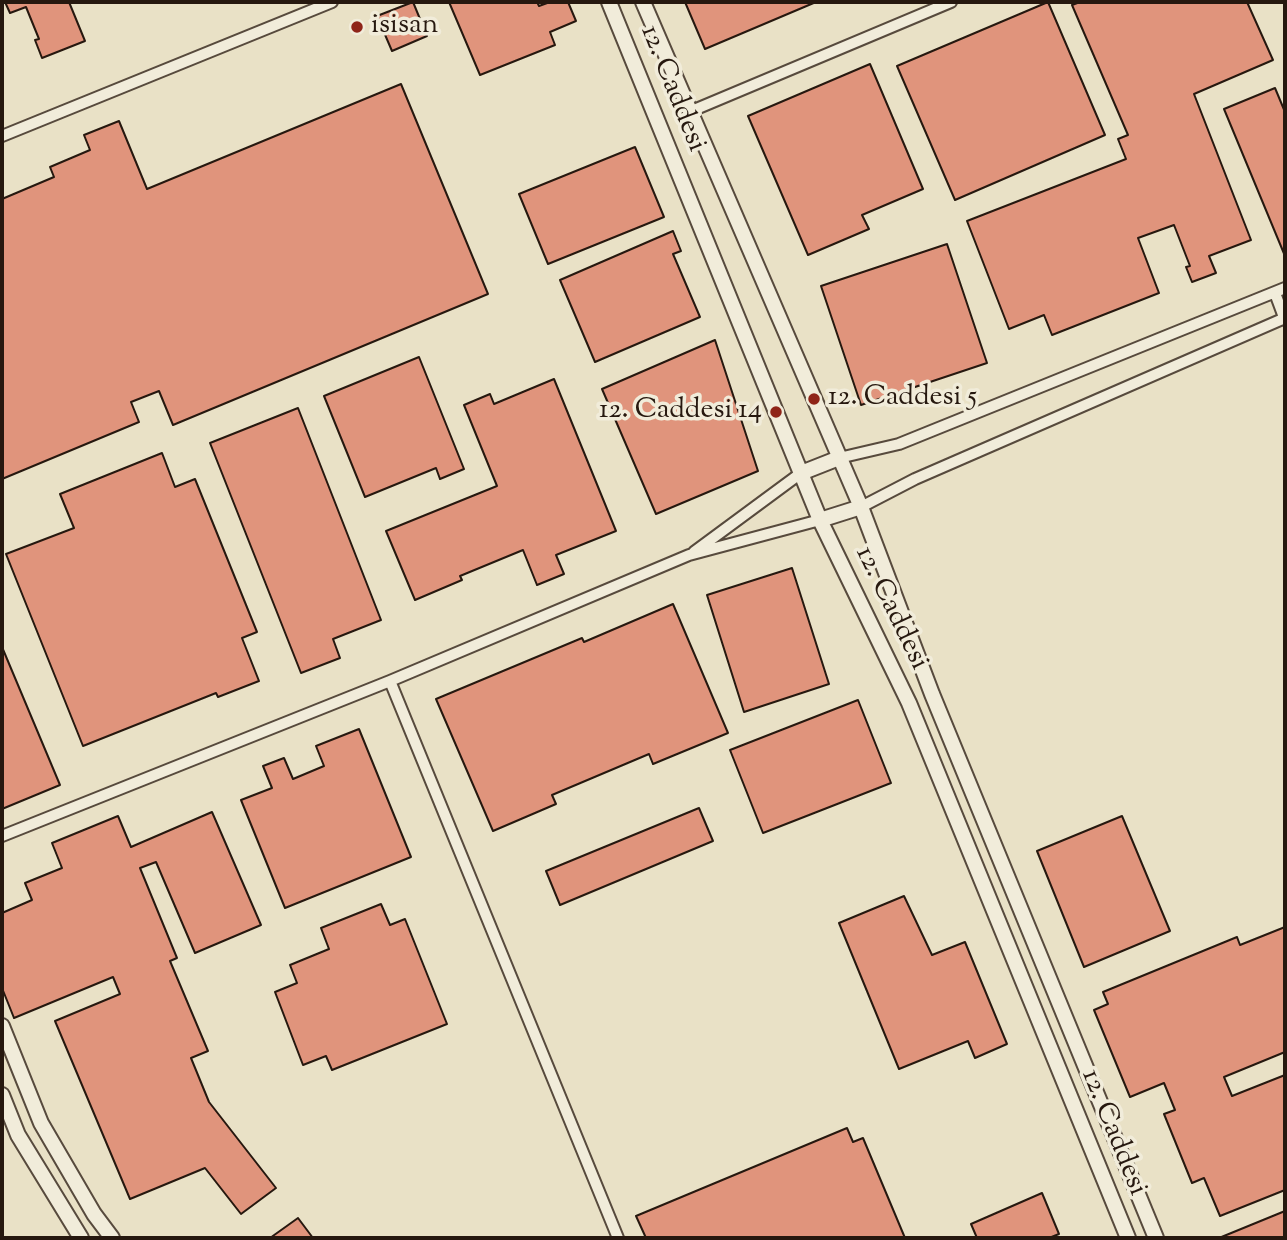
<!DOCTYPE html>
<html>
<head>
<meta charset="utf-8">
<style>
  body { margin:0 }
  #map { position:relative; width:1287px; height:1240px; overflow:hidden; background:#e9e1c6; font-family:"Sorts Mill Goudy",serif }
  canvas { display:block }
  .frame { position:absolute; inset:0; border:4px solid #26180f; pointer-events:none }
</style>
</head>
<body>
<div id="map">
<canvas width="1287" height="1240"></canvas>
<div class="frame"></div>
</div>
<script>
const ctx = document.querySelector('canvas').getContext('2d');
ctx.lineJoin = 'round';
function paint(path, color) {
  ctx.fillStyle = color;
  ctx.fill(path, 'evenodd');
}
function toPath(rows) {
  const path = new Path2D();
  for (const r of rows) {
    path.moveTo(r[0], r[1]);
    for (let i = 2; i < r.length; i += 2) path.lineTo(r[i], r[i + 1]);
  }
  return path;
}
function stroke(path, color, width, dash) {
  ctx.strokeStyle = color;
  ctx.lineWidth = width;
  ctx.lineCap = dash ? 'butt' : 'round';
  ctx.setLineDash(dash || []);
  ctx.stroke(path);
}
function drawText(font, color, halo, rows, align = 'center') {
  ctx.font = font + ' "Sorts Mill Goudy",serif';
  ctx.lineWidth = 7;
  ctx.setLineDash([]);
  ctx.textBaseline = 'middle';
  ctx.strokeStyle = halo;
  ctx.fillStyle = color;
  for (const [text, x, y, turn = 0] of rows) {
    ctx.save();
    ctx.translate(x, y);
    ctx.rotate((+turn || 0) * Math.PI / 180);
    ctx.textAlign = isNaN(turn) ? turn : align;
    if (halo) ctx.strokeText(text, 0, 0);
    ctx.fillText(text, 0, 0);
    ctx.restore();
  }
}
const building = toPath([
  [5,2,69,2,85,41,42,58,35,40,39,39,26,7,10,13,5,2],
  [413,2,427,36,392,51,377,16,413,2],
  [449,2,537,2,539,6,550,2,568,2,576,21,550,32,555,45,480,75,449,2],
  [685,2,816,2,705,49,685,2],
  [1048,2,1105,135,955,200,897,66,1048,2],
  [1080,2,1247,2,1273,60,1194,94,1251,240,1209,256,1216,273,1192,282,1186,267,1190,266,1174,225,1138,238,1159,293,1052,335,1044,315,1009,329,967,221,1126,159,1118,139,1128,135,1072,5,1080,2],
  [870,64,923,189,862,215,869,229,808,255,748,116,870,64],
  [401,84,488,294,173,425,159,391,131,402,139,422,2,479,2,199,54,177,50,167,90,150,84,135,119,121,147,189,401,84],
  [1275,88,1285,112,1285,256,1224,109,1275,88],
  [635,147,664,217,548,264,519,194,635,147],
  [673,231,681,251,673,254,700,317,595,362,560,280,673,231],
  [947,244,987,363,861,405,821,286,947,244],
  [715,340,758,471,656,514,602,389,715,340],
  [419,357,464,469,440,479,436,468,365,497,324,396,419,357],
  [554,379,616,531,556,555,564,574,537,585,523,550,460,576,462,580,415,600,386,531,497,486,464,405,490,394,494,404,554,379],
  [298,408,381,620,333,639,340,658,301,673,210,443,298,408],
  [162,453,175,487,195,479,257,632,242,638,259,681,218,697,216,693,83,746,6,554,74,528,60,494,162,453],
  [792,568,829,684,744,712,707,595,792,568],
  [673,604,728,733,653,764,649,754,552,795,556,804,493,831,436,699,582,638,584,642,673,604],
  [2,647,60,785,2,809,2,647],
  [858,700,891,783,763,833,730,750,858,700],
  [359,729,411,857,285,908,241,800,272,788,263,766,284,758,293,779,324,766,316,746,359,729],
  [699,808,713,841,560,905,546,871,699,808],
  [212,812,261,925,195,953,156,862,140,868,177,958,170,961,208,1051,191,1058,209,1102,276,1188,241,1214,205,1168,130,1199,55,1021,120,994,113,977,14,1018,2,988,2,913,32,900,25,883,62,868,52,843,118,816,131,847,212,812],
  [1122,816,1170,931,1084,967,1037,851,1122,816],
  [904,896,932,955,965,942,1007,1044,975,1058,968,1041,899,1069,839,923,904,896],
  [381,904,390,925,405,919,447,1024,332,1070,326,1056,303,1065,275,992,297,983,290,965,329,949,321,928,381,904],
  [1285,927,1285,1052,1224,1077,1232,1096,1285,1075,1285,1190,1220,1216,1204,1178,1192,1183,1164,1114,1175,1110,1164,1083,1130,1097,1094,1010,1108,1004,1103,992,1237,937,1240,945,1285,927],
  [847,1128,853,1142,863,1138,905,1238,646,1238,636,1216,847,1128],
  [1042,1193,1059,1234,1049,1238,977,1238,971,1224,1042,1193],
  [1285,1211,1285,1238,1219,1238,1285,1211],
  [298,1218,313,1238,270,1238,298,1218]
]);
paint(building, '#e0947c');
stroke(building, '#26180f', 2);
const minor = toPath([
  [689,112,951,2],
  [2,136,332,2],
  [1275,293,1285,320],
  [839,458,899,444,1285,288],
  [861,507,915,479,1285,318],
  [694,552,801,473],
  [390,681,618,1238],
  [2,836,390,681,689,555,820,520]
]);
const tertiary = toPath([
  [609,2,820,520,909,703,1128,1238],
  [643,2,861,507,932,694,1156,1238],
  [801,473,839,458],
  [820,520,861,507],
  [2,1026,41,1123,94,1214,112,1238],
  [2,1095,18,1135,81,1238]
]);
stroke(minor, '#574a3d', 14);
stroke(tertiary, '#574a3d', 18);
stroke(minor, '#f1ecda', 10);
stroke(tertiary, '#f1ecda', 14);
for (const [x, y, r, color] of [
  [357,27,7,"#8f2418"],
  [814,399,7,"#8f2418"],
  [776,412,7,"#8f2418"]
]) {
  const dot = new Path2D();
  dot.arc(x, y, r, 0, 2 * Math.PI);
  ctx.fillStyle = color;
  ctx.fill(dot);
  stroke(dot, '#f1ecda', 2.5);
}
drawText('28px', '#26180f', '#f1ecda', [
  ["isisan",371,27],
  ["12. Caddesi 5",828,399],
  ["12. Caddesi 14",762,412,"right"]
], 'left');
drawText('28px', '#26180f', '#f1ecda', [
  ["12. Caddesi",671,89,68],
  ["12. Caddesi",890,609,64],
  ["12. Caddesi",1112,1133,68]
]);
</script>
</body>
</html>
